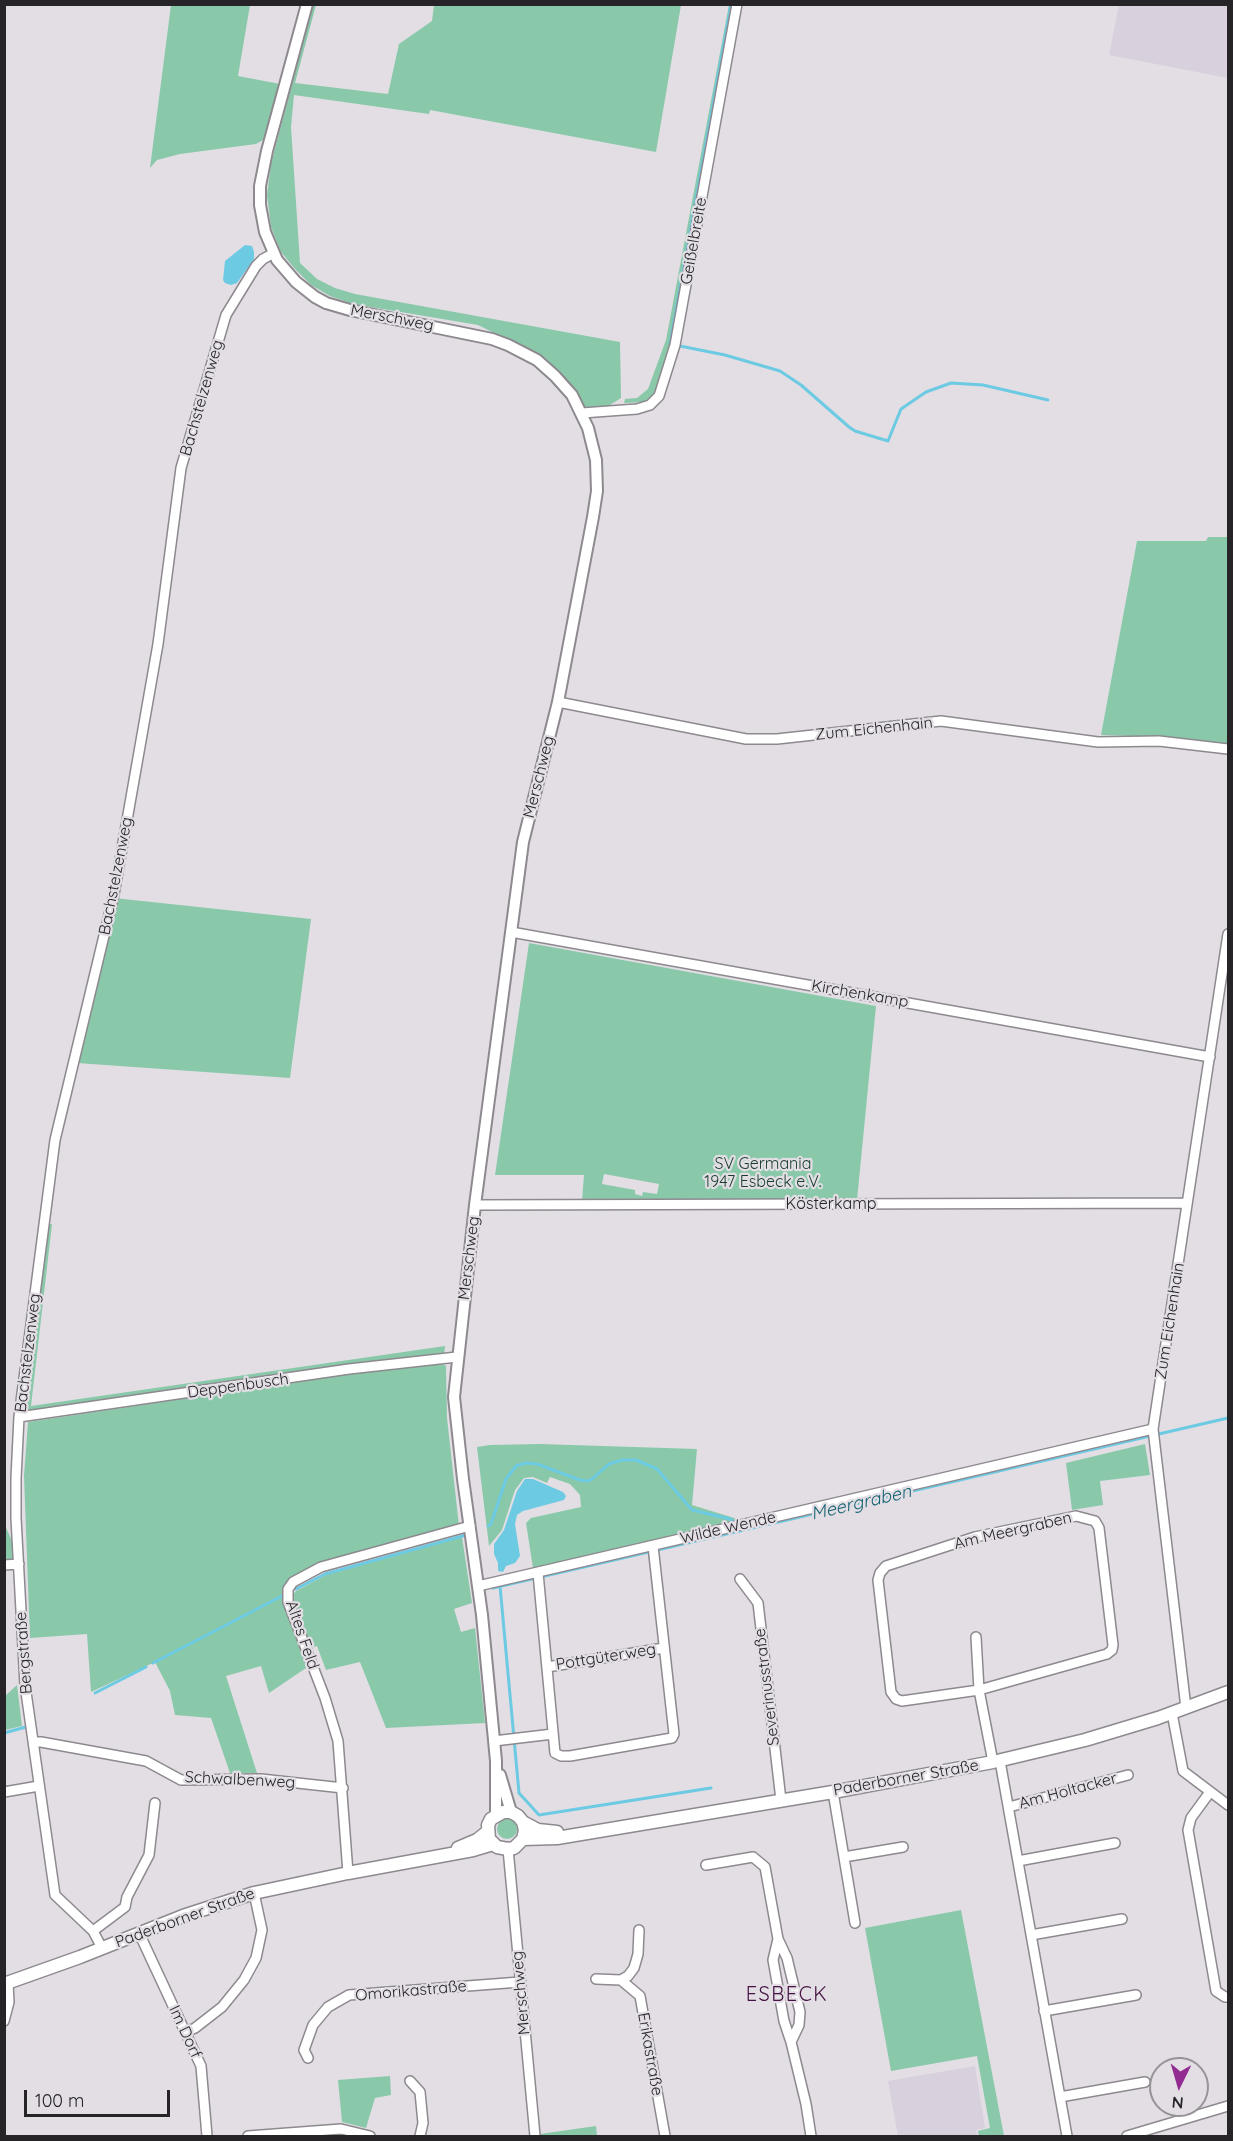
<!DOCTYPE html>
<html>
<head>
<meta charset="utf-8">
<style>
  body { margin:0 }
  #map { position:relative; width:1233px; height:2141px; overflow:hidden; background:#e2dee4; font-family:Quicksand,sans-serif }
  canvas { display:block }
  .frame { position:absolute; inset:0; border:6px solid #262427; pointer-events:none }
  .north { position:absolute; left:1149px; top:2057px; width:60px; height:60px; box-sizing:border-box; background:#e2dee4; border:2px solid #979498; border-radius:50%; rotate:185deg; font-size:16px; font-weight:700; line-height:24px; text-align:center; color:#262427 }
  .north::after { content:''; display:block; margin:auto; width:21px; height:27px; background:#932c91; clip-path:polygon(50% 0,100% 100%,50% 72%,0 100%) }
  .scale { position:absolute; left:24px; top:2090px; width:146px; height:27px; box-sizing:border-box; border:3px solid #262427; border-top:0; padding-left:8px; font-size:18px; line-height:21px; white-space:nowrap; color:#262427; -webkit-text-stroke:4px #e2dee4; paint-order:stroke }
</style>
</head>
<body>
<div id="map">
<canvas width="1233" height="2141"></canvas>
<div class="frame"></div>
<div class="north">N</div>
<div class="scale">100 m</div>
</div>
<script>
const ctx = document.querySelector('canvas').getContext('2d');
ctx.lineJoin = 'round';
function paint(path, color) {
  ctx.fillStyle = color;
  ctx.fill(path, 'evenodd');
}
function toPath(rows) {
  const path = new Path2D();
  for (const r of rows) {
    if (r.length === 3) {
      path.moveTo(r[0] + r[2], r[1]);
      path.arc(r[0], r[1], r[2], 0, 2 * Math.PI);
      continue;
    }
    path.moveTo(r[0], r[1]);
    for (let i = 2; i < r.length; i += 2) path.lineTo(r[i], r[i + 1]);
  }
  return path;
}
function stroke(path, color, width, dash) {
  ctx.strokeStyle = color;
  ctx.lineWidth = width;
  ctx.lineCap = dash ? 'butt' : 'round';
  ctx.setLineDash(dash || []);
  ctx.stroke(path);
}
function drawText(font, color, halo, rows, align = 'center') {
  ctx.font = font + ' Quicksand,sans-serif';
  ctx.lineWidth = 4.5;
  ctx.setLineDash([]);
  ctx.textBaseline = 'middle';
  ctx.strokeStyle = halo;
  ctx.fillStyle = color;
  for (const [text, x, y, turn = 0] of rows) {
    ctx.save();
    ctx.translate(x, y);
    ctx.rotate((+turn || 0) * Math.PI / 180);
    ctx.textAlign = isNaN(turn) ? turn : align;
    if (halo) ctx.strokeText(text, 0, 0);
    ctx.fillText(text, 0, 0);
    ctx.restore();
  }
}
paint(toPath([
  [1119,5,1228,5,1228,78,1109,55],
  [975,2066,985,2128,976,2130,977,2136,898,2136,888,2081]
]), '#d8d0dd');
paint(toPath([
  [171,5,250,5,238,76,280,84,263,140,256,144,180,154,157,160,150,168],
  [313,5,316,5,295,83,388,94,399,44,432,21,434,5,681,5,656,152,430,110,429,114,294,95,291,127,300,263,317,279,335,288,355,294,620,342,621,398,605,408,586,409,576,393,539,355,478,325,353,304,330,296,311,285,295,269,281,252,271,227,267,195,271,164],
  [729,5,733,5,671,340,655,393,646,402,624,403,625,399,637,398,648,389,666,340],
  [1208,537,1228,537,1228,745,1163,737,1101,735,1137,541,1206,541],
  [114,898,311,919,290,1078,77,1063],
  [529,943,876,1006,857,1200,582,1201,584,1175,495,1175],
  [604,1174,659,1184,657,1194,643,1192,642,1196,635,1194,635,1190,602,1184],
  [47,1224,52,1224,31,1406,445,1346,444,1355,34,1412,28,1410,24,1405],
  [440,1363,446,1366,447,1418,459,1526,291,1580,283,1590,284,1604,309,1666,269,1693,261,1666,226,1676,257,1773,230,1773,211,1718,175,1715,170,1691,155,1662,91,1692,87,1634,30,1638,24,1476,28,1422,350,1374],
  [540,1444,697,1449,692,1505,744,1521,533,1568,526,1523,531,1518,581,1507,580,1495,570,1484,550,1477,547,1483,533,1477,524,1478,515,1490,502,1530,489,1546,477,1447,490,1445],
  [1145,1444,1150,1475,1100,1481,1103,1505,1072,1510,1066,1463],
  [4,1523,12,1541,13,1558,9,1562,4,1562],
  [462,1537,472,1603,454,1609,461,1632,475,1628,485,1723,386,1728,360,1662,326,1670,317,1646,308,1649,291,1602,291,1597,296,1591,326,1575],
  [17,1685,22,1726,5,1730,5,1696],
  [507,1829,10],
  [961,1910,1004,2136,979,2136,978,2131,990,2128,977,2056,891,2071,865,1928],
  [390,2076,391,2095,375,2098,366,2128,342,2122,338,2080],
  [596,2126,597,2136,540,2136,540,2134]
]), '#89c9aa');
paint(toPath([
  [245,245,252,246,254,252,254,259,237,283,231,285,225,283,223,280,225,261],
  [525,1479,533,1479,563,1492,566,1496,564,1500,523,1511,517,1515,515,1524,520,1556,515,1563,506,1566,503,1572,498,1571,498,1563,494,1554,494,1544,504,1530,517,1491]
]), '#6ccae2');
stroke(toPath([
  [670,343,731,4],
  [680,346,725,355,780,371,801,385,849,427,855,431,888,441,901,409,926,392,951,383,983,385,1048,400],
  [488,1526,491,1524,506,1479,516,1466,526,1463,537,1464,580,1480,588,1481,592,1479,609,1464,622,1460,636,1460,657,1469,692,1510,730,1519,735,1523],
  [500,1586,519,1793,539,1815,711,1788],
  [493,1588,1228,1418],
  [296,1589,325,1574,466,1535],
  [153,1663,282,1596],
  [95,1693,146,1667],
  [4,1733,26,1727]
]), '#6ccae2', 3);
const minor = toPath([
  [582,413,637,409,650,405,659,396,675,345,737,4],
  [558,702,746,739,777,739,941,721,1098,742,1159,741,1228,749],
  [511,932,1210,1057],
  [475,1205,1187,1203],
  [19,1417,349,1369,457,1357],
  [1076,1516,1095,1521,1099,1528,1113,1645,1112,1650,1107,1654,979,1690,902,1701,896,1699,891,1692,878,1580,880,1573,886,1566,975,1537,1076,1516],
  [4,1565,19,1564],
  [538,1573,555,1753,561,1756,570,1756,672,1738,674,1734,653,1546],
  [740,1579,758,1603,781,1800],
  [478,1586,1153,1429],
  [976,1637,979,1690,993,1762],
  [547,1667,664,1648],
  [1186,1708,1153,1429,1228,934],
  [1172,1713,1183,1771,1228,1805],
  [494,1741,553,1734],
  [34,1742,41,1742,146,1761,181,1780,261,1779,343,1788],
  [1000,1761,1067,2136],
  [4,1792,39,1786],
  [833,1792,855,1923],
  [1210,1792,1191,1818,1188,1830,1216,1991,1225,1997,1228,1997],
  [1009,1807,1128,1775],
  [508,1849,535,2136],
  [844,1857,903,1847],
  [1018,1861,1115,1843],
  [706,1865,753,1857,765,1867,778,1939],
  [348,1873,338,1741,325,1698,288,1602,288,1589,293,1582,321,1567,470,1526],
  [93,1931,125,1907,127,1897,149,1855,155,1803],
  [139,1933,201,2066,207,2136],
  [1031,1935,1122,1919],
  [778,1939,787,1958,800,2012,799,2025,791,2042,784,2021,773,1960,778,1939],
  [102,1948,93,1931,55,1895,25,1685,16,1518,16,1478,19,1417,55,1140,114,894,158,644,181,468,226,315,256,266,263,259,274,253],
  [596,1979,621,1980,640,1996,665,2136],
  [621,1980,628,1976,634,1968,638,1954,639,1930],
  [1044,2011,1136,1995],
  [4,2021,9,2002,8,1983],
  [186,2032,195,2028,222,2007,244,1980,256,1958,262,1930,254,1893],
  [791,2042,806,2104,811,2136],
  [308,2058,304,2050,313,2025,328,2007,349,1995,520,1982],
  [410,2081,420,2092,423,2123,420,2136],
  [1060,2097,1145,2082],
  [248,2136,341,2129,370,2136],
  [1127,2136,1228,2106]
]);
const tertiary = toPath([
  [307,4,267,151,260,186,260,205,265,232,277,260,296,282,315,297,326,303,350,310,492,339,508,345,537,360,555,376,572,395,588,428,596,460,597,491,593,517,558,702,523,842,475,1205,454,1397,463,1479,482,1615,496,1761,496,1814],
  [500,1775,511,1812]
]);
const secondary = toPath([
  [523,1822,538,1830,557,1832],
  [523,1839,525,1830,523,1822,518,1816,511,1812,503,1812,491,1819,488,1825,489,1839,497,1847,508,1849,514,1848,523,1839,557,1838,833,1792,993,1762,1085,1740,1158,1718,1228,1692],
  [458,1848,477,1840,487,1832],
  [4,1984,80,1957,183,1916,254,1893,348,1873,473,1850,493,1844]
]);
stroke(minor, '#8d898f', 12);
stroke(tertiary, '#8d898f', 14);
stroke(secondary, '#8d898f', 15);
stroke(minor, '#fff', 9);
stroke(tertiary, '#fff', 10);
stroke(secondary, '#fff', 12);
drawText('16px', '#262427', '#e2dee4', [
  ["Geißelbreite",694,241,-80],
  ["Merschweg",392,318,11],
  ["Bachstelzenweg",202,398,-74],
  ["Zum Eichenhain",874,729,-6],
  ["Merschweg",539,777,-76],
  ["Bachstelzenweg",116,876,-79],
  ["Kirchenkamp",860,994,10],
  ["Kösterkamp",831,1204],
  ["Merschweg",469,1258,-83],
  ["Zum Eichenhain",1170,1321,-81],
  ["Bachstelzenweg",28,1353,-83],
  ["Deppenbusch",238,1386,-8],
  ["Wilde Wende",728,1528,-13],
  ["Am Meergraben",1013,1531,-13],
  ["Altes Feld",302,1635,71],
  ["Bergstraße",24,1653,-94],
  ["Pottgüterweg",606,1657,-9],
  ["Severinusstraße",767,1687,-97],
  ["Paderborner Straße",906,1778,-10],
  ["Schwalbenweg",240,1780,3],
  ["Am Holtacker",1068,1791,-15],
  ["Paderborner Straße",185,1918,-20],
  ["Omorikastraße",411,1991,-5],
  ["Merschweg",521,1993,-95],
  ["Im Dorf",185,2032,65],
  ["Erikastraße",650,2054,80]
]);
drawText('16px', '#193d2d', '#e2dee4', [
  ["SV Germania",763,1164],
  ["1947 Esbeck e.V.",763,1182]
]);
drawText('italic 18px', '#156273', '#e2dee4', [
  ["Meergraben",861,1503,-13]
]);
ctx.letterSpacing = '1.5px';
drawText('20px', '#441343', '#e2dee4', [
  ["ESBECK",787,1995]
]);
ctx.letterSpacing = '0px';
</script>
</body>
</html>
